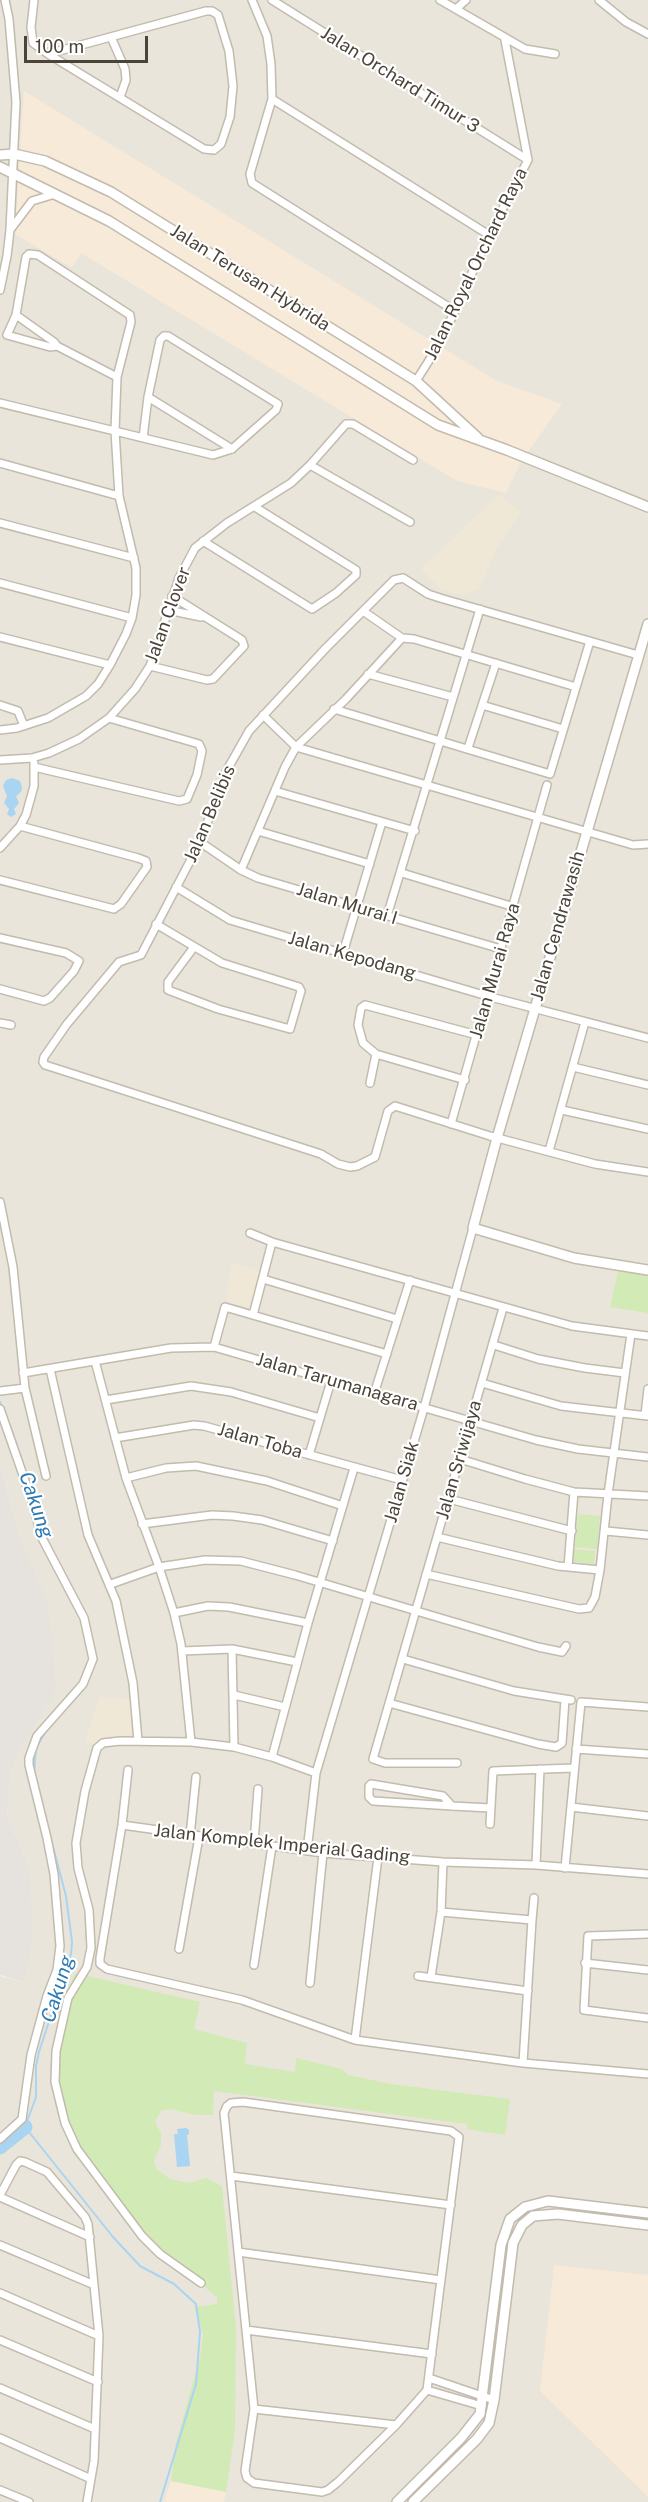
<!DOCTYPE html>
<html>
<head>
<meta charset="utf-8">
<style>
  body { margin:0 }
  #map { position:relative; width:648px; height:2502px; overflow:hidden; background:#f6f3ec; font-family:"Public Sans",sans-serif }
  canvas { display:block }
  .scale { position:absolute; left:24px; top:36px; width:124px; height:27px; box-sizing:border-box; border:3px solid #4b4439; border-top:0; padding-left:8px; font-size:18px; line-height:21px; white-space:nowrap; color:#4b4439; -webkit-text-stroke:4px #fff; paint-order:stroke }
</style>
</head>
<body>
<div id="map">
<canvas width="648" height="2502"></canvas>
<div class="scale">100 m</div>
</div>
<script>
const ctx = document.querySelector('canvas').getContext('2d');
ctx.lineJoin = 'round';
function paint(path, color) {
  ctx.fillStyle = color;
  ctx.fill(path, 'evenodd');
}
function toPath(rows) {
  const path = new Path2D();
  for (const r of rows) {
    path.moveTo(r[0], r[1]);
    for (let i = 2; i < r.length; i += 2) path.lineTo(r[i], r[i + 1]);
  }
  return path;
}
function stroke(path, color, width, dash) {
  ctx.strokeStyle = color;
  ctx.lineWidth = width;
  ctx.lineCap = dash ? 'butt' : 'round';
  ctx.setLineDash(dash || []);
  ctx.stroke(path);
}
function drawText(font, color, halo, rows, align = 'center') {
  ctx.font = font + ' "Public Sans",sans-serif';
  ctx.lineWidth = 4.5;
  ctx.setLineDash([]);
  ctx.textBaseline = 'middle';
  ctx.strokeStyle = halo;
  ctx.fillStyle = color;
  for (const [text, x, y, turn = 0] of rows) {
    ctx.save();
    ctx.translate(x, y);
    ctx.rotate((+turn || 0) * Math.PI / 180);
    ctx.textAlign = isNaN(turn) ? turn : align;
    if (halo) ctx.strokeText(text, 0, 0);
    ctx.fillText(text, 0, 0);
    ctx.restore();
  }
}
paint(toPath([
  [0,0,648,0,648,2502,0,2502,0,1976,24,1982,29,1866,7,1815,11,1771,25,1741,19,1536,0,1462]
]), '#eae5da');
paint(toPath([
  [24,91,497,381,562,404,521,462,506,493,457,481,81,253,72,268,15,234],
  [554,2265,648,2275,648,2497,540,2391],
  [171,2481,226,2492,224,2502,164,2502]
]), '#f7ead8');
paint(toPath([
  [0,1462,19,1536,48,1606,56,1690,25,1741,11,1771,7,1815,29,1866,33,1936,24,1982,0,1975]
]), '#e6e2dd');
paint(toPath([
  [499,494,521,512,496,549,480,588,464,595,442,590,421,569],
  [232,1262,263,1273,254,1309,226,1301],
  [100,1697,132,1699,135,1738,104,1738,99,1745,85,1742]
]), '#efe8d6');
paint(toPath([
  [618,1272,648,1275,648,1313,610,1307],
  [578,1514,600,1516,597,1549,575,1547],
  [572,1549,595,1551,594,1564,571,1561],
  [75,1973,200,2002,194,2029,247,2043,245,2064,295,2072,296,2058,342,2069,348,2075,391,2084,510,2099,505,2135,467,2129,467,2124,214,2091,213,2115,195,2115,171,2109,161,2111,155,2122,161,2133,161,2145,154,2160,156,2169,170,2179,189,2183,206,2178,222,2186,236,2329,235,2430,226,2492,171,2481,175,2446,200,2358,203,2334,194,2307,217,2304,217,2298,195,2278,141,2237,69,2143,52,2083,51,2067,65,1999]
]), '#d2eab5');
paint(toPath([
  [12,778,20,781,22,787,21,792,16,796,19,803,14,809,16,814,11,817,7,814,9,809,4,803,7,796,3,786,6,780],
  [186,2128,189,2130,189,2134,187,2135,190,2166,177,2167,174,2134,178,2134,177,2129]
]), '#a9d4f2');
stroke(toPath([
  [0,1402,12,1431,32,1491],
  [35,1499,50,1548],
  [34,1773,36,1748,46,1731],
  [38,1790,66,1896,72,1942,71,1954,39,2052,36,2066,36,2097,25,2127,113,2237,140,2266,174,2284,196,2304,200,2332,196,2384,160,2502]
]), '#a9d4f2', 2);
stroke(toPath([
  [0,2147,25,2127]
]), '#a9d4f2', 15);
const minor = toPath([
  [34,0,31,27,33,43,48,54,206,11,212,11,218,15,229,51,233,86,230,117,221,144,214,150,204,149,48,54],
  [252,0,267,36,271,64,272,99,250,174,252,183,455,311],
  [272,0,528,160],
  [440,0,525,49,555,54],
  [599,0,626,22,648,34],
  [456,9,466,0],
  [111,37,125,69,126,80,120,97],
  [272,99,489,235],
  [10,230,32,201,55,194],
  [0,290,7,256,10,230,16,102,9,19,5,0],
  [16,315,54,342,57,346,117,377],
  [416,381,435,351,455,311,489,235,528,160,505,40],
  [148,397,232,449],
  [0,403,213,455,232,449,276,410,278,404,168,336,164,336,160,340,148,397,143,438],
  [0,463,119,496],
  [310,465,410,522],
  [0,523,134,558],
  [203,541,312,609,336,593,356,575,356,570,255,507],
  [0,583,132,618],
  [168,610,201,617],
  [363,611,402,638,414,639,576,687],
  [0,637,110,665],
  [638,655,440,598,428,594,403,578,394,580,325,649,249,731,227,770,200,842,141,955,119,962,67,1024,44,1057,43,1062,45,1065,64,1071,321,1154,338,1164,350,1167,357,1166,375,1157,388,1111,395,1106,490,1136,595,1164,648,1172],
  [150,666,207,680,213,679,244,646,242,640,172,596],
  [368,674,453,697],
  [0,705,18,711,24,726],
  [482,705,563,729],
  [334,709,550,774,590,641],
  [263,715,296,747,633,845,648,844],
  [0,730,17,728,48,718,86,696,98,684,110,665,126,634,132,618,136,595,136,568,119,496,115,431,117,377,131,322,130,315,38,255,29,254,26,257,16,315,7,335,50,347,57,346],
  [468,748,496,663],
  [0,760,32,758,49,753,79,739,109,718,135,689,150,666,179,578,195,548,227,523,291,483,310,465,346,424,353,424,413,460],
  [34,767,179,801,187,799,197,775,202,751,199,744,109,718],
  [275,791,415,831],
  [258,831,370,864],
  [200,842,241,870,258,878,501,949],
  [0,848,20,826,26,815,34,786,34,763],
  [241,870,285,767,296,747,346,699,402,638],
  [402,873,514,907],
  [0,880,114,909,121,904,147,867,146,861,138,858,20,826],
  [176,887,230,920,240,923,487,996,648,1038],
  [387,916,480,609],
  [156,924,222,963,299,987,301,991,290,1029,218,1009,168,990,168,982,194,947],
  [0,938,66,953,79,961,74,971,50,998,44,1001,0,989],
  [343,953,382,822],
  [0,1023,11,1025],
  [376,1054,363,1043,358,1025,361,1008,365,1005,477,1035],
  [573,1067,648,1085],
  [370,1083,376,1054,465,1080],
  [562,1110,648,1129],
  [451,1124,547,785],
  [549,1151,585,1022],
  [0,1202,13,1267,25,1388,46,1476],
  [250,1233,272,1242,572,1326,648,1336],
  [263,1279,397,1319],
  [253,1315,272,1242],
  [494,1345,538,1359,585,1368,625,1373],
  [214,1347,225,1307,387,1354],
  [95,1361,126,1478,159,1567,174,1613,181,1644,191,1742],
  [50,1369,88,1535,116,1601,133,1683,138,1741],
  [23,1373,171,1348,214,1347,536,1440,578,1449,648,1457],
  [482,1383,561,1406,648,1416],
  [0,1391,25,1388],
  [374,1394,410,1280],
  [106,1400,191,1386,231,1392,320,1418],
  [0,1409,31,1498,42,1538,84,1618,93,1659,83,1684,37,1736,29,1758,29,1765,47,1838,54,1874,60,1946,57,1970,47,1996,31,2055,22,2119,0,2139],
  [645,1415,648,1389],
  [115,1438,194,1425,204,1426,402,1480],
  [309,1455,331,1381],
  [460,1459,525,1479,574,1492,648,1496],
  [126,1478,166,1468,196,1466,267,1481,343,1506],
  [449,1499,572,1531],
  [142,1524,212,1515,233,1516,262,1520,333,1541],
  [606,1531,648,1535],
  [437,1537,558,1566,600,1570],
  [568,1567,574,1492],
  [426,1574,579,1609,589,1608,595,1597,600,1570,608,1494,631,1334],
  [111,1584,159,1567,205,1560,241,1561,295,1575,538,1647,562,1652,566,1646],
  [174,1613,208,1606,229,1607,308,1623],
  [232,1649,234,1747],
  [182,1651,232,1649,297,1662],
  [403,1659,514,1691,571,1700],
  [234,1695,285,1707],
  [389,1703,538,1744,556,1747,562,1743,565,1699],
  [576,1749,648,1754],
  [272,1757,308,1623,354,1468],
  [457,1763,385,1763,373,1759,503,1308],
  [128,1770,122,1825,100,1958,100,1964,107,1969,242,2000,355,2040,523,2063,648,2074],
  [452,1806,443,1796,371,1784,369,1786,369,1797,373,1801,452,1806,490,1808],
  [571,1807,648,1816],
  [490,1824,493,1771,573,1768],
  [122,1825,323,1853,443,1862,536,1865,648,1874],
  [190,1836,196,1777],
  [254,1843,258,1789],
  [307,1851,316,1773,424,1408,473,1228],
  [536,1865,540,1769],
  [565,1868,581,1702,648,1707],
  [441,1912,532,1920,523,2063],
  [532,1920,534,1898],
  [648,1934,588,1936,584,2010,648,2018],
  [179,1949,199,1837],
  [585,1963,648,1970],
  [254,1965,272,1846],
  [418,1976,528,1991],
  [431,1977,441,1912,443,1862],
  [310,1983,323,1853],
  [355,2040,378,1857],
  [243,2102,451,2131,459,2137,427,2390,396,2425,338,2482,328,2490,322,2492,254,2483,247,2478,245,2471,254,2409,224,2113,227,2106,231,2103,243,2102],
  [231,2176,451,2205],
  [0,2195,16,2165,20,2161,25,2162,47,2172,85,2217,88,2224,99,2336,94,2461,87,2502],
  [0,2197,90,2237],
  [0,2245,92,2284],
  [238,2252,441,2280],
  [201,2283,160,2254,142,2236,77,2149,65,2123,55,2082,56,2051,68,1998,87,1967,91,1948,89,1910,78,1868,76,1843,85,1791,97,1748,103,1743,120,1741,191,1742,234,1747,272,1757,316,1773],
  [0,2293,99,2336],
  [246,2330,432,2354],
  [0,2340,98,2382],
  [429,2378,494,2400],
  [0,2388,95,2429],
  [427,2390,482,2406],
  [254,2409,396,2425],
  [0,2438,91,2479],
  [0,2490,29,2502]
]);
const tertiary = toPath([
  [0,155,14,154,45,161,111,192,416,381,478,438],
  [0,167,109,221,438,425,507,450,648,507],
  [648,624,497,1138,473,1228,574,1258,648,1270],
  [397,2502,461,2438,480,2414,501,2245,510,2219,525,2207,548,2201,648,2213],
  [413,2502,477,2439,489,2423,494,2400,513,2243,522,2225,533,2216,558,2214,648,2225]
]);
stroke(minor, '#c2bbae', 10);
stroke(tertiary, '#c2bbae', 12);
stroke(minor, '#fff', 7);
stroke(tertiary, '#fff', 9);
drawText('18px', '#4b4439', '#fff', [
  ["Jalan Orchard Timur 3",400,80,32],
  ["Jalan Royal Orchard Raya",476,264,-64],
  ["Jalan Terusan Hybrida",250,278,32],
  ["Jalan Clover",168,615,-70],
  ["Jalan Belibis",210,814,-67],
  ["Jalan Murai I",347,904,17],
  ["Jalan Cendrawasih",558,926,-74],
  ["Jalan Kepodang",352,956,16],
  ["Jalan Murai Raya",495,971,-74],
  ["Jalan Tarumanagara",337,1382,16],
  ["Jalan Toba",260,1441,16],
  ["Jalan Sriwijaya",459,1460,-74],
  ["Jalan Siak",402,1482,-74],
  ["Jalan Komplek Imperial Gading",282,1844,6]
]);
drawText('italic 20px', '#2e7ab2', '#fff', [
  ["Cakung",36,1505,71],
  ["Cakung",58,1989,-73]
]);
</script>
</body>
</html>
